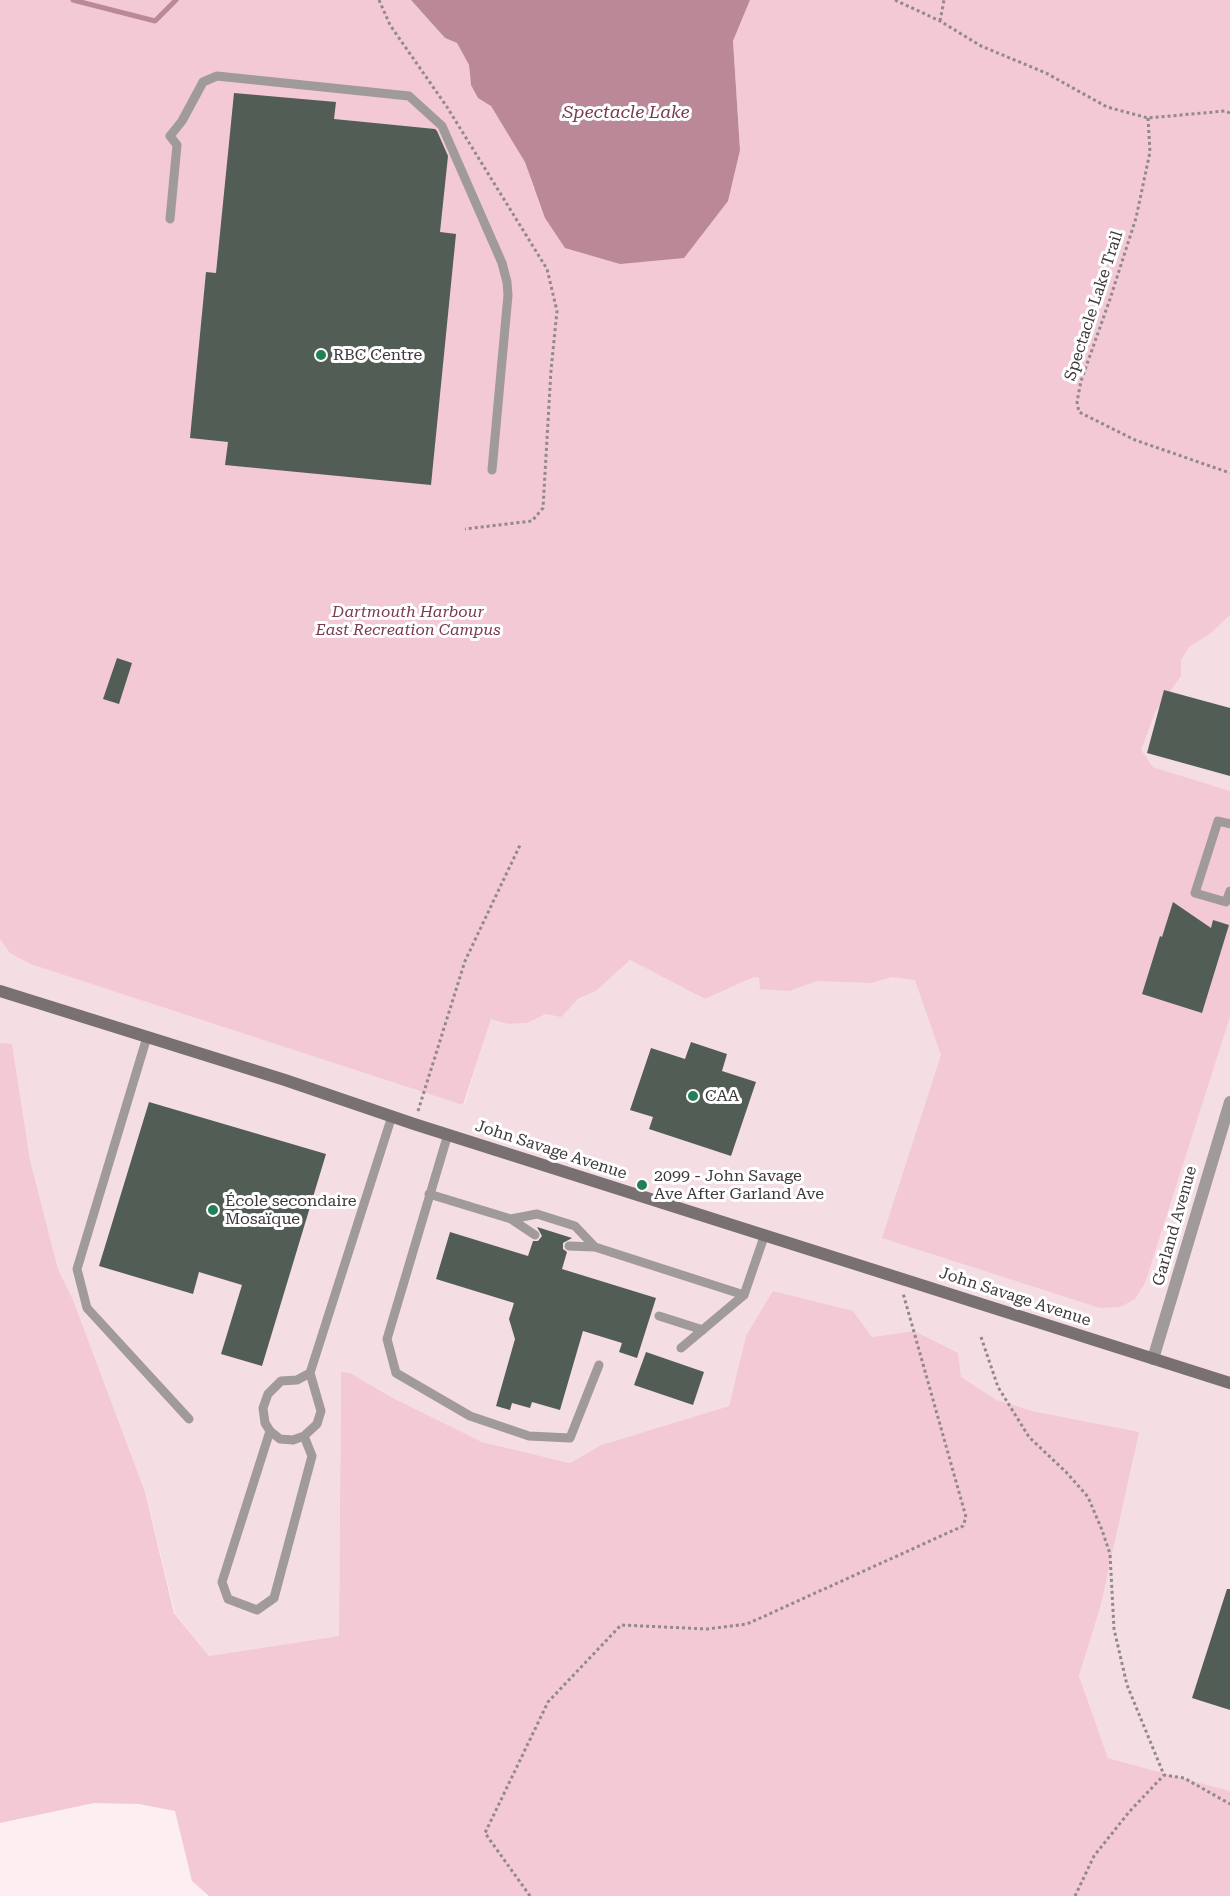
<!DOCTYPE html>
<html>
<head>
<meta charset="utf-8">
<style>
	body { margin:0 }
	canvas { display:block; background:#fdeef2 }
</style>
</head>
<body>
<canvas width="1230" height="1896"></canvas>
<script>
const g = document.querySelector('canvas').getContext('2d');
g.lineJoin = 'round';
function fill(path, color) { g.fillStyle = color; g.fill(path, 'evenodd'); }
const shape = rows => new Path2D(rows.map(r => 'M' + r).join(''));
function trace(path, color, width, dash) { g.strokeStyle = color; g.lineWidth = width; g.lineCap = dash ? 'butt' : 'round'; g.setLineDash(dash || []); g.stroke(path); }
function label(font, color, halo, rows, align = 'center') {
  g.font = font + ' "Roboto Serif",serif'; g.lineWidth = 6; g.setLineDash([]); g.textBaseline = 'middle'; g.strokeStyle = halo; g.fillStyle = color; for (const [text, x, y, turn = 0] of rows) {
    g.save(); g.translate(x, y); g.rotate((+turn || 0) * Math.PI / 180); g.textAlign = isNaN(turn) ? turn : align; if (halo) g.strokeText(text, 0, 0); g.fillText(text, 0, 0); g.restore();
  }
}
fill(shape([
	[1230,615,1230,791,1153,767,1133,740,1181,676,1180,656,1193,643,1211,633],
	[0,939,11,953,30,964,464,1105,491,1018,508,1024,527,1023,596,991,630,960,705,999,754,977,870,983,929,965,1141,1291,1230,1017,1230,1791,1108,1758,1079,1676,1100,1608,1036,1412,997,1400,961,1377,914,1331,872,1337,853,1311,746,1336,729,1406,601,1445,570,1463,482,1442,391,1397,350,1373,341,1372,339,1636,209,1656,175,1613,145,1492,73,1300,58,1269,30,1160,12,1045,0,1043]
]), '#f4dde3');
fill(shape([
	[0,0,411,0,445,38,457,43,469,65,471,85,491,106,526,162,534,189,740,150,733,41,750,0,1230,0,1230,615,1211,633,1189,647,1181,660,1181,676,1155,712,1141,750,1153,767,1230,791,1230,1017,1145,1283,1135,1299,1120,1307,1100,1308,882,1238,941,1055,915,980,892,977,871,983,817,981,789,991,760,989,759,978,754,977,705,999,630,960,596,991,578,999,561,1017,546,1014,527,1023,508,1024,491,1019,463,1105,30,964,10,953,0,939],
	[0,1043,12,1044,30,1160,58,1269,73,1300,145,1492,174,1613,209,1656,339,1636,341,1372,350,1373,391,1397,482,1442,570,1463,601,1445,729,1406,746,1336,773,1291,853,1311,872,1337,914,1331,958,1353,961,1377,997,1400,1036,1412,1139,1432,1100,1608,1079,1676,1108,1758,1230,1791,1230,1896,209,1896,192,1881,175,1811,139,1804,94,1803,0,1823]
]), '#f2c9d5');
fill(shape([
	[411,0,750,0,733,41,740,150,728,201,684,258,620,264,565,248,545,218,525,162,491,106,478,98,471,85,469,65,457,43,445,38]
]), '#ba8896');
trace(shape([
	[73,0,155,21,176,0]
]), '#ba8896', 5);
fill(shape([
	[234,93,336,102,334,119,435,129,437,131,448,156,440,232,456,234,431,485,225,465,228,442,190,438,206,272,216,273],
	[117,658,132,663,119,704,103,699],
	[1164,690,1230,708,1230,776,1147,753],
	[1173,902,1211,928,1213,920,1229,925,1202,1013,1142,994,1160,936,1162,937],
	[691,1042,727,1054,722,1071,756,1082,731,1156,649,1129,653,1117,630,1110,651,1048,685,1059],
	[149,1102,326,1154,262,1366,221,1354,242,1285,199,1272,193,1294,99,1266],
	[537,1227,572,1238,563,1243,563,1249,567,1252,562,1269,656,1298,637,1358,619,1352,622,1343,583,1331,560,1410,532,1402,530,1408,512,1403,510,1410,496,1406,515,1339,509,1319,514,1303,436,1279,450,1232,528,1256,533,1241,538,1241,542,1236],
	[646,1352,704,1372,693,1405,634,1385],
	[1227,1589,1230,1589,1230,1710,1192,1698]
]), '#525d56');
trace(shape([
	[379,0,390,25,447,107,547,269,557,311,551,370,543,508,532,521,465,529],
	[895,0,940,21,981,46,1046,73,1107,107,1148,118,1225,111,1230,113],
	[940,21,944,0],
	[1148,118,1150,152,1136,218,1110,299,1081,381,1077,402,1079,412,1135,440,1230,473],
	[418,1111,465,961,521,843],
	[981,1337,998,1387,1029,1437,1066,1472,1088,1497,1102,1530,1110,1554,1114,1629,1127,1685,1164,1775,1184,1778,1230,1804],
	[530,1896,485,1833,548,1702,621,1625,707,1629,747,1624,963,1526,966,1517,903,1293],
	[1075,1896,1094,1856,1129,1812,1164,1775]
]), '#93898c', 3, [3, 3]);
trace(shape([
	[170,219,177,145,170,136,182,121,203,82,217,76,409,96,442,126,502,263,507,282,508,295,492,470],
	[1230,824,1218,821,1195,893,1226,902,1230,891],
	[147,1037,77,1269,87,1308,189,1419],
	[448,1134,387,1339,396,1373,470,1416,529,1436,570,1438,599,1365],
	[429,1194,511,1219,537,1214,575,1226,595,1247,744,1295,681,1348],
	[511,1219,535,1235],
	[569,1246,595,1247],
	[744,1295,765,1234],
	[659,1316,703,1330],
	[310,1373,321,1411,317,1424,304,1436,293,1440,280,1439,270,1431,265,1423,263,1408,268,1394,281,1381,297,1380,310,1373,392,1116],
	[270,1431,222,1582,228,1599,257,1610,274,1598,312,1456,304,1436]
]), '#a09a9b', 9);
trace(shape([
	[1153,1359,1230,1102]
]), '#a09a9b', 12);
trace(shape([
	[0,991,285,1080,414,1124,1230,1383]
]), '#797072', 12);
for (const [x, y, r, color] of [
	[321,355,6,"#228056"],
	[693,1096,6,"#228056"],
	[642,1185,6,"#228056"],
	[213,1210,6,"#228056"]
]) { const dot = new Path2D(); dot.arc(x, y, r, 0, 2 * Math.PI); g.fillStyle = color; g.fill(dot); trace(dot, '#fff', 2); }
label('16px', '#3d3739', '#fff', [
	["Spectacle Lake Trail",1094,306,-72],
	["John Savage Avenue",551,1150,18],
	["Garland Avenue",1175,1226,-74],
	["John Savage Avenue",1015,1297,18]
]);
label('16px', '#3d3739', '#fff', [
	["RBC Centre",333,355],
	["CAA",705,1096],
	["2099 - John Savage",654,1176],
	["Ave After Garland Ave",654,1194],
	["École secondaire",225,1201],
	["Mosaïque",225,1219]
], 'left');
label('italic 16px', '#7b3a51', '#fff', [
	["Dartmouth Harbour",408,612],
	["East Recreation Campus",408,630]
]);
label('italic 18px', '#7a3950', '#fff', [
	["Spectacle Lake",626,113]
]);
</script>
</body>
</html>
